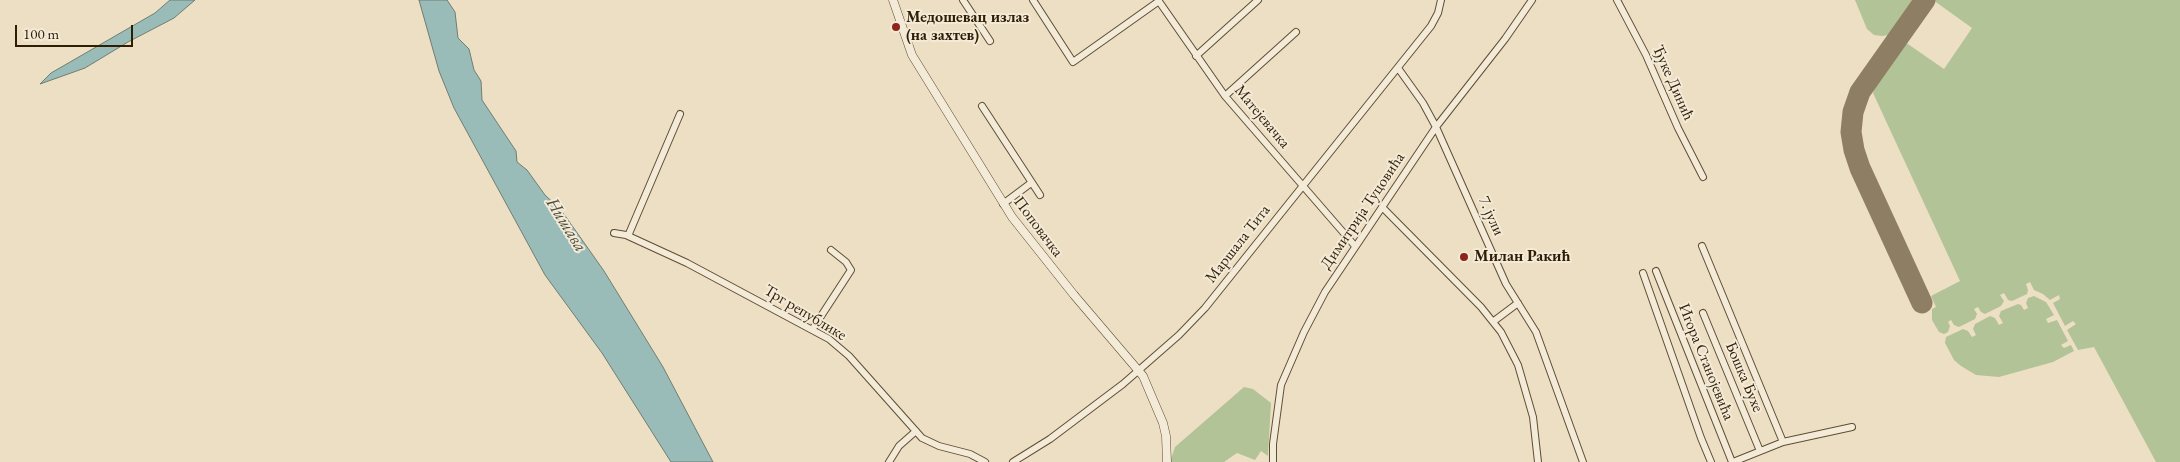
<!DOCTYPE html>
<html>
<head>
<meta charset="utf-8">
<style>
	body { margin:0 }
	#map { position:relative; width:2180px; height:462px; overflow:hidden; background:#eddfc3; font-family:"EB Garamond",serif }
	canvas { display:block }
	.scale { position:absolute; left:15px; top:25px; width:118px; height:22px; box-sizing:border-box; border:2px solid #2f1e04; border-top:0; padding-left:6px; font-size:15px; line-height:18px; white-space:nowrap; color:#2f1e04; -webkit-text-stroke:4px #f3ead8; paint-order:stroke }
</style>
</head>
<body>
<div id="map">
<canvas width="2180" height="462"></canvas>
<div class="scale">100 m</div>
</div>
<script>
const g = document.querySelector('canvas').getContext('2d');
g.lineJoin = 'round';
function fill(path, color) { g.fillStyle = color; g.fill(path, 'evenodd'); }
const shape = rows => new Path2D(rows.map(r => 'M' + r).join(''));
function trace(path, color, width, dash) { g.strokeStyle = color; g.lineWidth = width; g.lineCap = dash ? 'butt' : 'round'; g.setLineDash(dash || []); g.stroke(path); }
function label(font, color, halo, rows, align = 'center') {
  g.font = font + ' "EB Garamond",serif'; g.lineWidth = 4; g.setLineDash([]); g.textBaseline = 'middle'; g.strokeStyle = halo; g.fillStyle = color; for (const [text, x, y, turn = 0] of rows) {
    g.save(); g.translate(x, y); g.rotate((+turn || 0) * Math.PI / 180); g.textAlign = isNaN(turn) ? turn : align; if (halo) g.strokeText(text, 0, 0); g.fillText(text, 0, 0); g.restore();
  }
}
fill(shape([
	[1855,0,1916,0,1895,30,1889,35,1882,36,1874,35,1867,29],
	[1933,0,2180,0,2180,462,2156,462,2094,347,2078,350,2067,330,2076,324,2073,321,2065,326,2053,303,2060,299,2059,295,2050,300,2043,294,2034,290,2030,282,2026,284,2028,290,2027,294,2012,301,2008,300,2004,293,2000,295,2004,301,2001,306,1985,314,1981,312,1978,307,1974,309,1977,314,1975,319,1959,327,1954,325,1951,320,1948,322,1950,326,1948,332,1944,334,1939,332,1932,320,1932,309,1936,307,1931,296,1960,281,1873,93,1875,86,1905,42,1944,69,1972,28],
	[2034,296,2046,302,2054,315,2046,319,2048,323,2057,320,2068,341,2061,345,2064,348,2071,345,2074,351,2053,362,1999,377,1976,375,1961,366,1954,360,1945,343,1946,337,1963,329,1968,331,1972,337,1976,335,1973,329,1975,324,1990,316,1995,318,1999,325,2003,323,1999,316,2001,311,2018,304,2021,305,2024,310,2028,308,2026,303,2028,298],
	[1244,387,1253,389,1271,403,1268,456,1261,451,1255,460,1237,453,1224,462,1170,462,1175,447]
]), '#b3c398');
const water = shape([
	[170,0,195,0,174,18,128,42,85,68,40,84,51,73,155,13,170,0],
	[419,0,447,0,455,12,458,38,469,49,474,70,481,81,482,100,516,151,517,162,527,170,545,195,561,210,604,271,663,367,713,462,671,462,602,353,545,275,454,108,439,71,419,0]
]);
fill(water, '#9abcb9');
trace(water, '#6f7d71', 1);
trace(shape([
	[1922,303,1860,168,1854,150,1851,132,1853,112,1860,92,1925,0]
]), '#8e7e64', 21);
const minor = shape([
	[963,0,990,41],
	[1033,0,1073,62,1159,1],
	[1158,0,1225,96,1355,246],
	[1617,0,1646,55,1678,128,1703,177],
	[1196,56,1258,0],
	[1398,68,1423,103,1436,127,1506,284,1536,332,1583,462],
	[1225,96,1296,32],
	[982,106,1040,195],
	[1003,204,1031,183],
	[1382,207,1481,307,1501,332,1518,365,1533,417,1538,462],
	[614,233,626,235,687,263,829,339,849,356,922,438,939,446,970,454,985,462],
	[628,236,680,114],
	[1702,246,1783,442],
	[1656,271,1732,462],
	[1643,273,1701,438,1711,462],
	[1703,313,1760,451],
	[1494,321,1518,303],
	[812,330,851,270,846,262,831,250],
	[889,462,899,446,916,431],
	[1013,462,1050,439,1123,384,1179,335,1205,308,1431,26,1438,13,1441,0],
	[1273,462,1273,444,1281,385,1304,332,1325,292,1436,127,1505,39,1532,0],
	[1733,462,1783,442,1852,427]
]);
const tertiary = shape([
	[893,0,912,55,1012,217,1074,295,1143,376,1163,423,1166,436,1167,462]
]);
trace(minor, '#5e4e34', 8);
trace(tertiary, '#5e4e34', 9);
trace(minor, '#f3ead8', 6);
trace(tertiary, '#f3ead8', 8);
for (const [x, y, r, color] of [
	[896,27,5,"#8f2418"],
	[1464,257,5,"#8f2418"]
]) { const dot = new Path2D(); dot.arc(x, y, r, 0, 2 * Math.PI); g.fillStyle = color; g.fill(dot); trace(dot, '#f3ead8', 2); }
label('bold 16px', '#2f1e04', '#f3ead8', [
	["Медошевац излаз",906,18],
	["(на захтев)",906,36],
	["Милан Ракић",1474,257]
], 'left');
label('16px', '#2f1e04', '#f3ead8', [
	["Ђуке Динић",1673,83,66],
	["Матејевачка",1262,117,50],
	["Димитрија Туцовића",1363,211,-56],
	["7. јули",1491,216,66],
	["Поповачка",1038,227,53],
	["Маршала Тита",1238,244,-52],
	["Трг републике",805,313,31],
	["Игора Станојевића",1706,362,68],
	["Бошка Бухе",1744,377,67]
]);
label('italic 18px', '#4f4d3a', '#f3ead8', [
	["Нишава",566,225,58]
]);
</script>
</body>
</html>
